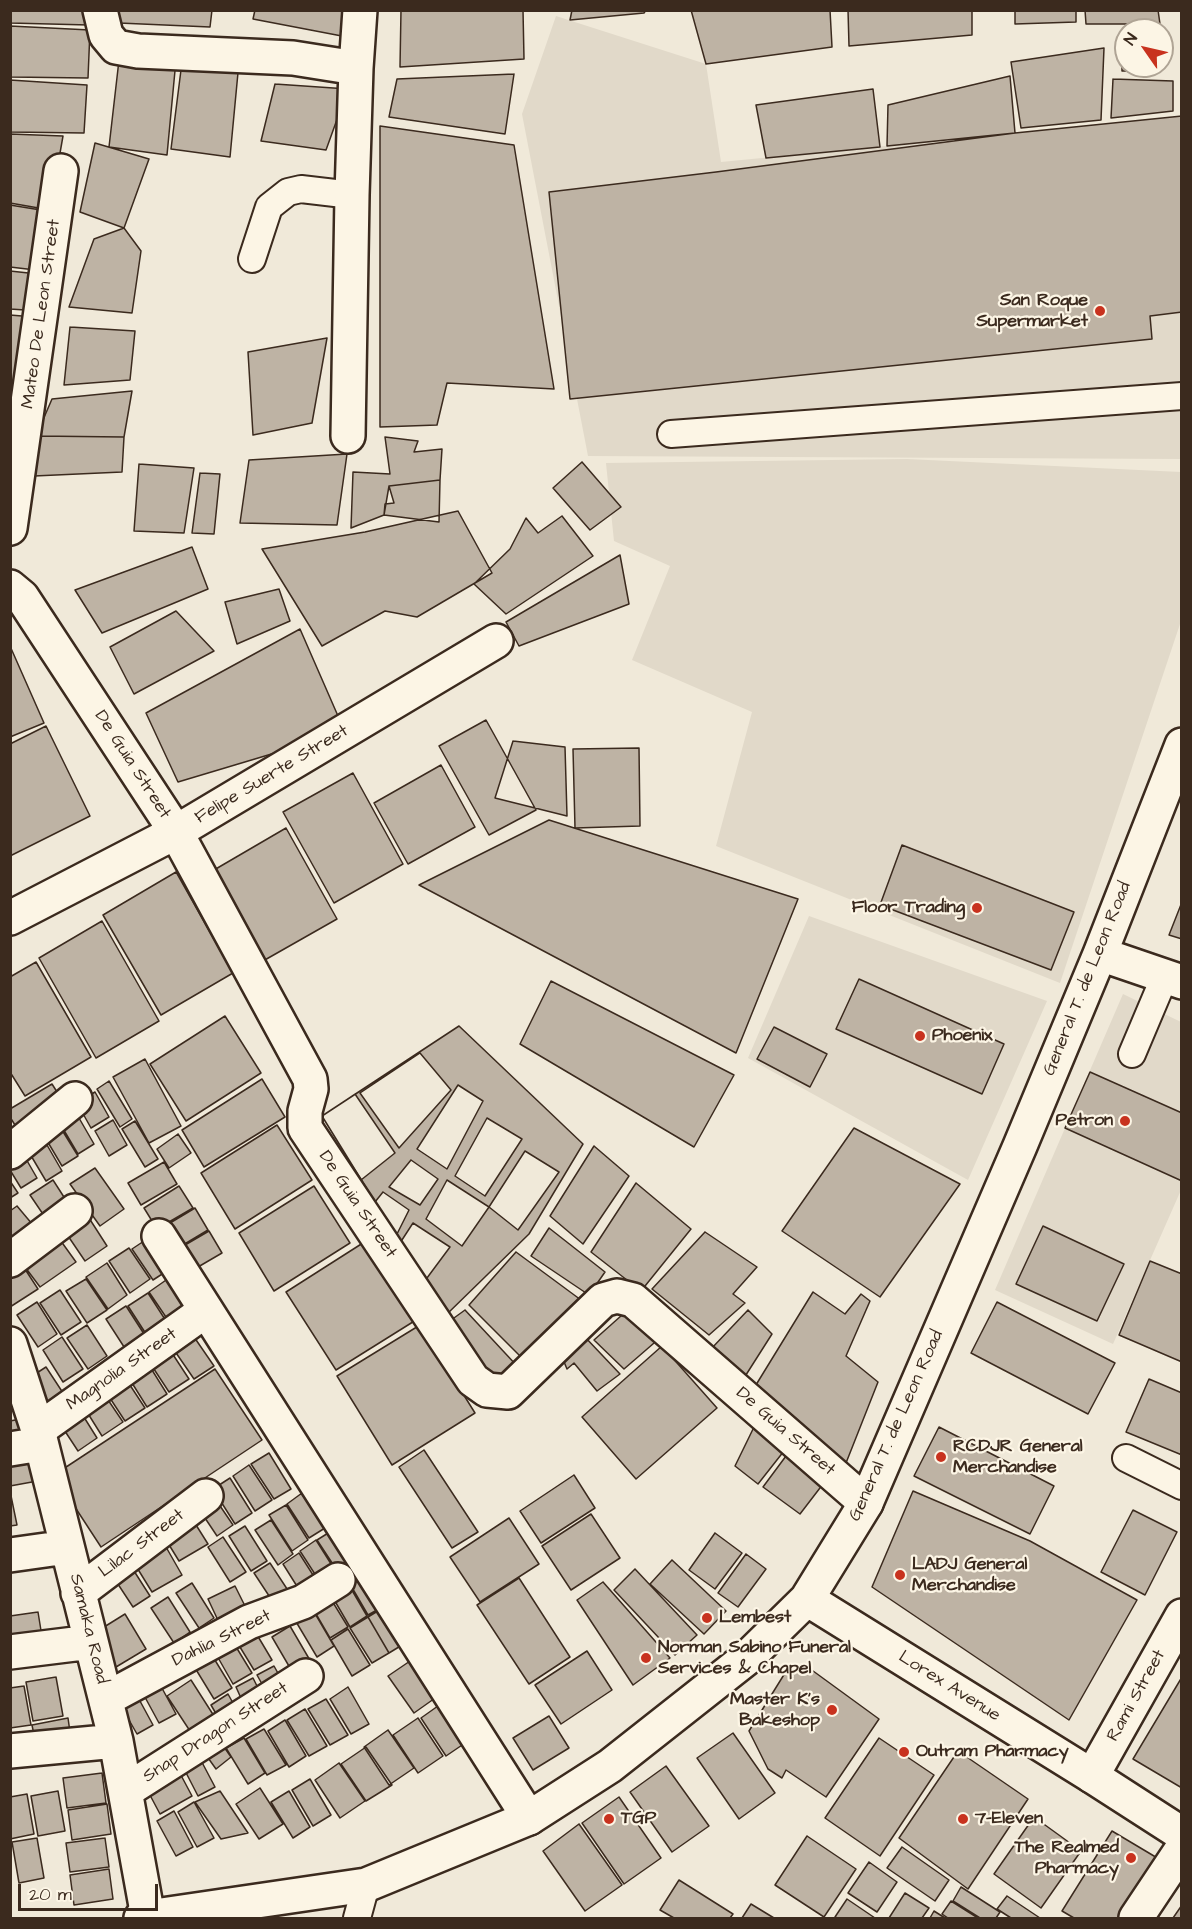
<!DOCTYPE html>
<html>
<head>
<meta charset="utf-8">
<style>
	body { margin:0 }
	#map { position:relative; width:1192px; height:1929px; overflow:hidden; background:#f0e9d9; font-family:"Architects Daughter",sans-serif }
	canvas { display:block }
	.frame { position:absolute; inset:0; border:12px solid #3b2a1e; pointer-events:none }
	.north { position:absolute; left:1114px; top:18px; width:60px; height:60px; box-sizing:border-box; background:#fcf5e5; border:2px solid #afa495; border-radius:50%; rotate:304deg; font-size:16px; font-weight:700; line-height:24px; text-align:center; color:#3b2a1e }
	.north::after { content:''; display:block; margin:auto; width:21px; height:27px; background:#c8321e; clip-path:polygon(50% 0,100% 100%,50% 72%,0 100%) }
	.scale { position:absolute; left:18px; top:1884px; width:140px; height:27px; box-sizing:border-box; border:3px solid #3b2a1e; border-top:0; padding-left:8px; font-size:18px; line-height:21px; white-space:nowrap; color:#3b2a1e; -webkit-text-stroke:4px #fcf5e5; paint-order:stroke }
</style>
</head>
<body>
<div id="map">
<canvas width="1192" height="1929"></canvas>
<div class="frame"></div>
<div class="north">N</div>
<div class="scale">20 m</div>
</div>
<script>
const g = document.querySelector('canvas').getContext('2d');
g.lineJoin = 'round';
function fill(path, color) { g.fillStyle = color; g.fill(path, 'evenodd'); }
const shape = rows => new Path2D(rows.map(r => 'M' + r).join(''));
function trace(path, color, width, dash) { g.strokeStyle = color; g.lineWidth = width; g.lineCap = dash ? 'butt' : 'round'; g.setLineDash(dash || []); g.stroke(path); }
function label(font, color, halo, rows, align = 'center') {
  g.font = font + ' "Architects Daughter",sans-serif'; g.lineWidth = 4.5; g.setLineDash([]); g.textBaseline = 'middle'; g.strokeStyle = halo; g.fillStyle = color; for (const [text, x, y, turn = 0] of rows) {
    g.save(); g.translate(x, y); g.rotate((+turn || 0) * Math.PI / 180); g.textAlign = isNaN(turn) ? turn : align; if (halo) g.strokeText(text, 0, 0); g.fillText(text, 0, 0); g.restore();
  }
}
fill(shape([
	[556,16,706,64,721,162,1181,117,1181,459,588,456,522,114],
	[907,459,1181,472,1181,621,1060,983,716,846,752,712,632,660,670,566,614,541,606,463],
	[809,916,1047,1001,968,1180,748,1058],
	[1123,994,1181,1022,1181,1190,1113,1344,995,1290]
]), '#e1d9c9');
const building = shape([
	[10,10,90,10,89,25,10,23,10,10],
	[119,10,212,10,210,27,119,23,119,10],
	[255,10,348,10,347,37,253,19,255,10],
	[401,10,523,10,524,59,400,67,401,10],
	[572,10,646,10,644,13,570,20,572,10],
	[691,10,830,10,832,47,706,64,691,10],
	[848,10,972,10,972,35,849,46,848,10],
	[1015,10,1076,10,1076,22,1015,24,1015,10],
	[1085,10,1158,10,1160,24,1086,24,1085,10],
	[10,26,90,30,88,78,10,77,10,26],
	[1104,48,1101,120,1021,128,1011,62,1104,48],
	[1122,49,1126,49,1126,66,1159,66,1159,71,1122,71,1122,49],
	[119,60,176,60,167,155,109,147,119,60],
	[182,62,239,62,230,157,171,149,182,62],
	[514,74,505,134,389,117,397,79,514,74],
	[1010,76,1015,133,887,146,888,105,1010,76],
	[1113,79,1173,81,1173,111,1111,118,1113,79],
	[10,80,87,85,84,133,10,132,10,80],
	[275,84,348,89,326,150,261,141,275,84],
	[873,89,880,147,766,158,756,105,873,89],
	[1182,116,1182,312,1150,316,1152,339,570,399,549,192,716,172,1015,133,1182,116],
	[380,126,514,145,554,389,447,383,437,425,380,427,380,126],
	[10,134,63,136,50,210,10,203,10,134],
	[95,143,149,159,124,228,80,212,95,143],
	[10,205,53,212,44,271,10,267,10,205],
	[124,228,141,251,132,313,69,307,94,239,124,228],
	[10,271,47,275,40,311,10,309,10,271],
	[10,315,34,317,10,409,10,315],
	[70,327,135,331,130,380,64,385,70,327],
	[327,338,312,423,253,435,248,352,327,338],
	[132,391,124,437,36,436,52,399,132,391],
	[36,436,124,437,122,472,34,476,36,436],
	[385,437,418,441,414,452,442,449,440,480,389,486,384,515,351,528,353,472,390,474,385,437],
	[347,454,337,525,240,523,249,460,347,454],
	[582,462,621,507,590,530,553,488,582,462],
	[139,464,194,468,184,533,134,531,139,464],
	[200,473,220,474,214,534,192,533,200,473],
	[440,480,439,522,384,515,385,504,394,503,389,486,440,480],
	[458,511,492,573,417,617,385,611,322,646,262,549,365,532,458,511],
	[562,516,593,556,506,614,474,584,510,549,526,518,538,533,562,516],
	[192,547,208,589,102,633,75,590,192,547],
	[620,555,629,604,519,646,506,622,620,555],
	[279,589,290,621,237,644,225,602,279,589],
	[176,611,214,651,134,694,110,647,176,611],
	[300,629,345,732,178,782,146,713,300,629],
	[10,646,44,723,10,737,10,646],
	[486,720,536,810,489,835,439,746,486,720],
	[46,726,90,816,10,856,10,744,46,726],
	[513,741,565,747,567,816,495,798,513,741],
	[639,748,640,826,575,828,573,749,639,748],
	[441,765,475,827,408,864,374,803,441,765],
	[353,773,403,864,334,903,283,812,353,773],
	[549,820,798,899,736,1053,419,885,549,820],
	[286,828,337,919,263,961,214,870,286,828],
	[902,845,1074,912,1051,970,880,905,902,845],
	[176,872,233,973,161,1015,103,915,176,872],
	[1182,902,1182,939,1169,935,1182,902],
	[102,921,159,1021,96,1058,39,958,102,921],
	[36,962,91,1057,25,1096,10,1072,10,977,36,962],
	[859,979,1004,1044,982,1094,836,1029,859,979],
	[551,981,734,1075,694,1147,520,1044,551,981],
	[225,1016,261,1073,186,1121,150,1064,225,1016],
	[459,1026,583,1144,529,1234,445,1316,322,1116,459,1026],
	[774,1027,827,1054,810,1087,757,1059,774,1027],
	[420,1053,451,1090,399,1148,360,1093,420,1053],
	[145,1059,181,1126,149,1143,113,1077,145,1059],
	[1090,1072,1182,1113,1182,1181,1065,1128,1090,1072],
	[262,1079,285,1117,204,1167,182,1130,262,1079],
	[109,1081,132,1119,120,1127,97,1089,109,1081],
	[52,1084,64,1103,18,1130,10,1117,10,1109,52,1084],
	[458,1085,483,1101,447,1169,417,1149,458,1085],
	[95,1092,109,1117,91,1128,77,1103,95,1092],
	[355,1094,395,1153,361,1180,322,1116,355,1094],
	[79,1118,94,1144,78,1154,62,1127,79,1118],
	[487,1118,522,1139,485,1196,455,1176,487,1118],
	[113,1120,127,1145,109,1156,95,1131,113,1120],
	[135,1121,158,1159,145,1167,122,1129,135,1121],
	[277,1125,312,1180,235,1229,201,1173,277,1125],
	[854,1128,960,1184,880,1297,782,1231,854,1128],
	[62,1130,78,1156,62,1166,46,1139,62,1130],
	[178,1134,191,1153,169,1168,157,1149,178,1134],
	[47,1145,62,1171,46,1181,30,1154,47,1145],
	[594,1146,629,1176,583,1244,550,1216,594,1146],
	[525,1151,559,1172,518,1230,489,1207,525,1151],
	[22,1152,37,1178,21,1188,10,1170,10,1159,22,1152],
	[411,1160,438,1179,420,1205,389,1187,411,1160],
	[164,1162,177,1184,141,1205,128,1183,164,1162],
	[95,1168,124,1209,100,1226,70,1184,95,1168],
	[53,1180,71,1208,49,1223,30,1195,53,1180],
	[447,1180,489,1207,462,1246,426,1219,447,1180],
	[10,1181,18,1193,10,1198,10,1181],
	[636,1183,691,1229,641,1291,591,1252,636,1183],
	[179,1186,193,1208,157,1229,144,1208,179,1186],
	[314,1186,350,1243,274,1291,239,1233,314,1186],
	[383,1192,409,1210,396,1236,375,1202,383,1192],
	[17,1206,38,1231,10,1249,10,1211,17,1206],
	[195,1208,208,1230,173,1251,160,1229,195,1208],
	[89,1218,107,1246,85,1261,66,1233,89,1218],
	[413,1223,450,1247,424,1282,400,1243,413,1223],
	[1043,1226,1124,1264,1097,1321,1016,1284,1043,1226],
	[549,1228,605,1272,589,1295,531,1256,549,1228],
	[209,1231,222,1253,186,1274,173,1252,209,1231],
	[705,1232,757,1267,733,1294,745,1303,709,1335,652,1289,705,1232],
	[153,1235,173,1267,153,1280,132,1249,153,1235],
	[58,1237,76,1262,40,1287,22,1263,58,1237],
	[366,1241,416,1320,336,1370,286,1292,366,1241],
	[129,1248,150,1279,130,1293,109,1261,129,1248],
	[516,1252,581,1300,525,1361,469,1305,516,1252],
	[1150,1261,1182,1274,1182,1362,1119,1335,1150,1261],
	[21,1263,38,1289,10,1307,10,1270,21,1263],
	[107,1263,127,1295,108,1309,86,1277,107,1263],
	[169,1278,190,1310,170,1323,149,1292,169,1278],
	[86,1279,107,1310,87,1323,66,1291,86,1279],
	[60,1290,81,1322,61,1335,40,1303,60,1290],
	[813,1292,845,1314,861,1294,870,1301,846,1356,878,1382,846,1463,751,1393,813,1292],
	[148,1293,168,1324,148,1337,128,1306,148,1293],
	[37,1302,57,1334,38,1347,17,1315,37,1302],
	[997,1302,1115,1363,1088,1414,971,1353,997,1302],
	[126,1306,146,1337,126,1350,106,1319,126,1306],
	[631,1307,661,1337,624,1369,594,1340,631,1307],
	[465,1310,518,1367,511,1377,482,1373,447,1323,465,1310],
	[748,1310,772,1334,744,1378,711,1349,748,1310],
	[87,1325,107,1356,88,1369,67,1338,87,1325],
	[420,1325,475,1413,392,1465,337,1376,420,1325],
	[192,1334,214,1366,194,1379,172,1347,192,1334],
	[584,1336,620,1374,597,1391,574,1363,567,1369,562,1357,584,1336],
	[62,1337,83,1369,63,1382,43,1350,62,1337],
	[662,1346,717,1408,636,1479,582,1417,662,1346],
	[168,1347,189,1379,169,1392,148,1360,168,1347],
	[147,1362,167,1394,147,1407,127,1375,147,1362],
	[46,1367,67,1399,47,1412,26,1380,46,1367],
	[215,1369,262,1440,101,1547,54,1475,215,1369],
	[124,1376,145,1408,125,1421,104,1389,124,1376],
	[1149,1379,1182,1393,1182,1455,1126,1432,1149,1379],
	[102,1391,123,1422,102,1436,82,1404,102,1391],
	[77,1406,97,1438,78,1451,57,1419,77,1406],
	[31,1417,34,1436,10,1441,10,1421,31,1417],
	[755,1425,784,1451,758,1484,735,1466,755,1425],
	[939,1427,1054,1486,1030,1534,914,1476,939,1427],
	[424,1450,478,1532,452,1548,399,1467,424,1450],
	[269,1453,291,1489,274,1499,251,1464,269,1453],
	[786,1456,823,1484,800,1514,763,1487,786,1456],
	[39,1461,43,1480,10,1486,10,1466,39,1461],
	[249,1465,272,1500,255,1511,233,1476,249,1465],
	[574,1475,595,1508,541,1543,520,1511,574,1475],
	[230,1478,252,1513,235,1524,213,1489,230,1478],
	[10,1491,17,1525,10,1526,10,1491],
	[913,1491,1030,1541,1137,1600,1069,1720,872,1587,913,1491],
	[302,1493,325,1528,309,1538,287,1504,302,1493],
	[214,1497,233,1525,217,1536,199,1509,214,1497],
	[286,1505,308,1540,292,1551,269,1515,286,1505],
	[1133,1510,1177,1532,1145,1595,1101,1572,1133,1510],
	[591,1514,620,1558,571,1590,542,1546,591,1514],
	[191,1517,208,1544,179,1561,163,1535,191,1517],
	[509,1518,539,1564,480,1602,450,1557,509,1518],
	[271,1520,293,1554,278,1565,255,1530,271,1520],
	[245,1526,267,1561,251,1571,229,1536,245,1526],
	[333,1530,356,1565,340,1575,317,1540,333,1530],
	[715,1533,742,1553,715,1589,689,1570,715,1533],
	[223,1537,246,1572,230,1582,208,1547,223,1537],
	[162,1540,182,1575,152,1592,131,1558,162,1540],
	[316,1540,338,1575,322,1585,300,1551,316,1540],
	[299,1553,322,1589,305,1599,283,1564,299,1553],
	[746,1554,766,1569,738,1607,718,1593,746,1554],
	[127,1560,150,1596,133,1607,110,1572,127,1560],
	[672,1560,726,1611,704,1634,650,1584,672,1560],
	[270,1563,293,1598,277,1608,254,1573,270,1563],
	[365,1569,386,1605,368,1615,347,1579,365,1569],
	[635,1569,697,1635,675,1655,614,1590,635,1569],
	[519,1578,570,1657,529,1684,477,1605,519,1578],
	[346,1580,367,1616,350,1627,329,1591,346,1580],
	[603,1582,670,1658,633,1685,577,1600,603,1582],
	[192,1583,214,1618,199,1628,176,1593,192,1583],
	[235,1586,251,1618,223,1631,208,1599,235,1586],
	[326,1591,348,1627,330,1638,309,1602,326,1591],
	[168,1597,190,1632,174,1643,151,1608,168,1597],
	[386,1606,407,1642,389,1653,368,1617,386,1606],
	[313,1610,334,1646,317,1657,295,1620,313,1610],
	[38,1612,43,1643,10,1643,10,1616,38,1612],
	[125,1614,146,1649,116,1667,96,1632,125,1614],
	[368,1617,389,1653,372,1663,350,1628,368,1617],
	[250,1623,272,1660,254,1670,232,1634,250,1623],
	[290,1626,311,1662,293,1673,272,1637,290,1626],
	[348,1629,370,1665,352,1676,331,1640,348,1629],
	[230,1637,252,1673,233,1684,212,1647,230,1637],
	[587,1651,612,1690,561,1724,535,1685,587,1651],
	[210,1652,232,1688,214,1699,192,1663,210,1652],
	[413,1659,438,1696,414,1713,388,1676,413,1659],
	[274,1666,284,1684,267,1693,257,1675,274,1666],
	[809,1668,879,1719,826,1797,786,1770,782,1778,768,1769,749,1731,785,1673,809,1668],
	[56,1677,63,1716,33,1721,26,1682,56,1677],
	[1182,1677,1182,1788,1133,1759,1182,1677],
	[253,1678,263,1698,245,1707,236,1687,253,1678],
	[157,1679,176,1714,159,1723,140,1688,157,1679],
	[191,1680,214,1716,190,1731,167,1696,191,1680],
	[24,1686,31,1725,10,1728,10,1688,24,1686],
	[348,1687,369,1724,351,1734,330,1699,348,1687],
	[134,1690,153,1725,137,1734,117,1699,134,1690],
	[228,1694,239,1714,222,1724,211,1705,228,1694],
	[326,1699,348,1735,330,1745,308,1709,326,1699],
	[445,1701,471,1739,446,1756,421,1718,445,1701],
	[305,1709,327,1746,309,1756,287,1720,305,1709],
	[549,1716,569,1748,533,1770,513,1738,549,1716],
	[68,1718,71,1739,36,1745,32,1725,68,1718],
	[418,1718,443,1756,418,1773,393,1735,418,1718],
	[285,1720,306,1756,289,1767,268,1731,285,1720],
	[264,1729,286,1765,267,1775,246,1739,264,1729],
	[388,1730,414,1768,389,1785,364,1747,388,1730],
	[733,1733,775,1793,739,1819,697,1758,733,1733],
	[217,1737,231,1757,216,1769,201,1748,217,1737],
	[244,1738,265,1773,248,1784,226,1748,244,1738],
	[879,1738,934,1775,880,1856,825,1818,879,1738],
	[366,1747,392,1785,366,1801,341,1764,366,1747],
	[196,1751,215,1787,198,1796,180,1761,196,1751],
	[958,1751,1028,1799,968,1889,899,1838,958,1751],
	[339,1763,365,1801,340,1818,315,1780,339,1763],
	[175,1764,192,1796,160,1814,143,1782,175,1764],
	[666,1766,709,1826,672,1852,630,1792,666,1766],
	[102,1773,106,1803,67,1808,63,1778,102,1773],
	[310,1779,331,1815,313,1826,292,1790,310,1779],
	[260,1788,283,1824,259,1839,236,1804,260,1788],
	[58,1791,65,1831,38,1836,31,1796,58,1791],
	[220,1791,248,1833,221,1839,195,1802,220,1791],
	[289,1791,310,1827,293,1838,271,1802,289,1791],
	[27,1794,34,1834,10,1839,10,1797,27,1794],
	[619,1797,661,1858,624,1884,582,1823,619,1797],
	[194,1802,214,1838,197,1847,178,1812,194,1802],
	[107,1804,111,1834,72,1840,68,1810,107,1804],
	[174,1811,193,1847,176,1856,157,1821,174,1811],
	[1034,1817,1081,1851,1041,1908,994,1874,1034,1817],
	[579,1824,622,1885,585,1911,543,1851,579,1824],
	[1112,1831,1159,1859,1122,1918,1074,1918,1062,1911,1112,1831],
	[807,1836,856,1869,824,1917,775,1885,807,1836],
	[37,1838,44,1878,19,1883,12,1842,37,1838],
	[105,1838,109,1867,70,1872,66,1843,105,1838],
	[902,1847,949,1880,935,1901,887,1868,902,1847],
	[869,1862,897,1882,877,1912,848,1893,869,1862],
	[109,1869,113,1899,74,1905,70,1875,109,1869],
	[679,1880,733,1914,730,1918,674,1918,660,1910,679,1880],
	[961,1887,1000,1912,996,1918,980,1918,953,1901,961,1887],
	[905,1893,929,1908,922,1918,889,1918,905,1893],
	[1007,1896,1040,1918,1011,1918,997,1909,1007,1896],
	[847,1899,875,1918,837,1918,835,1917,847,1899],
	[951,1901,978,1918,948,1918,942,1914,951,1901],
	[751,1904,774,1918,742,1918,751,1904],
	[1182,1905,1182,1918,1173,1918,1182,1905],
	[934,1911,945,1918,930,1918,934,1911]
]);
fill(building, '#beb3a4');
trace(building, '#3b2a1e', 1.5);
const lane = shape([
	[252,259,269,207,288,192,301,189,352,195],
	[671,434,1182,396],
	[1132,1054,1165,976],
	[1126,1458,1182,1486],
	[357,1918,366,1885]
]);
const street = shape([
	[100,10,106,35,116,47,138,51,293,58,356,68],
	[348,436,352,195,356,68,360,10],
	[10,528,61,171],
	[10,587,22,597,176,832,310,1079,311,1089,305,1111,305,1128,473,1380,487,1390,508,1392,603,1300,617,1296,633,1300,866,1503],
	[10,918,176,832,496,641],
	[10,1152,75,1099],
	[159,1236,529,1818],
	[10,1260,75,1211],
	[10,1344,38,1430,116,1741,148,1917],
	[38,1430,205,1311],
	[10,1449,41,1444],
	[10,1555,67,1547],
	[78,1593,206,1496],
	[10,1652,91,1642],
	[106,1699,249,1622,303,1602,338,1580],
	[10,1751,116,1741],
	[1092,1776,1182,1616],
	[127,1790,306,1676],
	[1136,1918,1182,1849]
]);
const secondary = shape([
	[1100,954,1182,982],
	[807,1599,1092,1776,1182,1834],
	[141,1918,366,1885,529,1818,610,1766,747,1658,807,1599,866,1503,1020,1146,1100,954,1182,745]
]);
trace(lane, '#3b2a1e', 30);
trace(street, '#3b2a1e', 38);
trace(secondary, '#3b2a1e', 38);
trace(lane, '#fcf5e5', 26);
trace(street, '#fcf5e5', 33);
trace(secondary, '#fcf5e5', 33);
for (const [x, y, r, color] of [
	[1100,311,6,"#c8321e"],
	[977,908,6,"#c8321e"],
	[920,1036,6,"#c8321e"],
	[1125,1121,6,"#c8321e"],
	[941,1457,6,"#c8321e"],
	[900,1575,6,"#c8321e"],
	[707,1618,6,"#c8321e"],
	[646,1658,6,"#c8321e"],
	[832,1710,6,"#c8321e"],
	[904,1752,6,"#c8321e"],
	[609,1819,6,"#c8321e"],
	[963,1819,6,"#c8321e"],
	[1131,1858,6,"#c8321e"]
]) { const dot = new Path2D(); dot.arc(x, y, r, 0, 2 * Math.PI); g.fillStyle = color; g.fill(dot); trace(dot, '#fcf5e5', 2); }
label('bold 18px', '#3b2a1e', '#fcf5e5', [
	["San Roque",1088,301,"right"],
	["Supermarket",1088,322,"right"],
	["Floor Trading",965,908,"right"],
	["Phoenix",932,1036],
	["Petron",1113,1121,"right"],
	["RCDJR General",953,1447],
	["Merchandise",953,1468],
	["LADJ General",912,1565],
	["Merchandise",912,1586],
	["Lembest",719,1618],
	["Norman Sabino Funeral",658,1648],
	["Services & Chapel",658,1669],
	["Master K's",820,1700,"right"],
	["Bakeshop",820,1721,"right"],
	["Outram Pharmacy",916,1752],
	["TGP",621,1819],
	["7-Eleven",975,1819],
	["The Realmed",1119,1848,"right"],
	["Pharmacy",1119,1869,"right"]
], 'left');
label('18px', '#3b2a1e', '#fcf5e5', [
	["Mateo De Leon Street",42,314,-82],
	["De Guia Street",132,765,57],
	["Felipe Suerte Street",272,775,-31],
	["General T. de Leon Road",1088,979,-68],
	["De Guia Street",357,1205,56],
	["Magnolia Street",122,1370,-35],
	["General T. de Leon Road",897,1426,-66],
	["De Guia Street",785,1432,41],
	["Lilac Street",142,1544,-37],
	["Samaka Road",88,1629,76],
	["Dahlia Street",222,1639,-26],
	["Lorex Avenue",949,1687,32],
	["Rami Street",1137,1696,-61],
	["Snap Dragon Street",216,1733,-33]
]);
</script>
</body>
</html>
